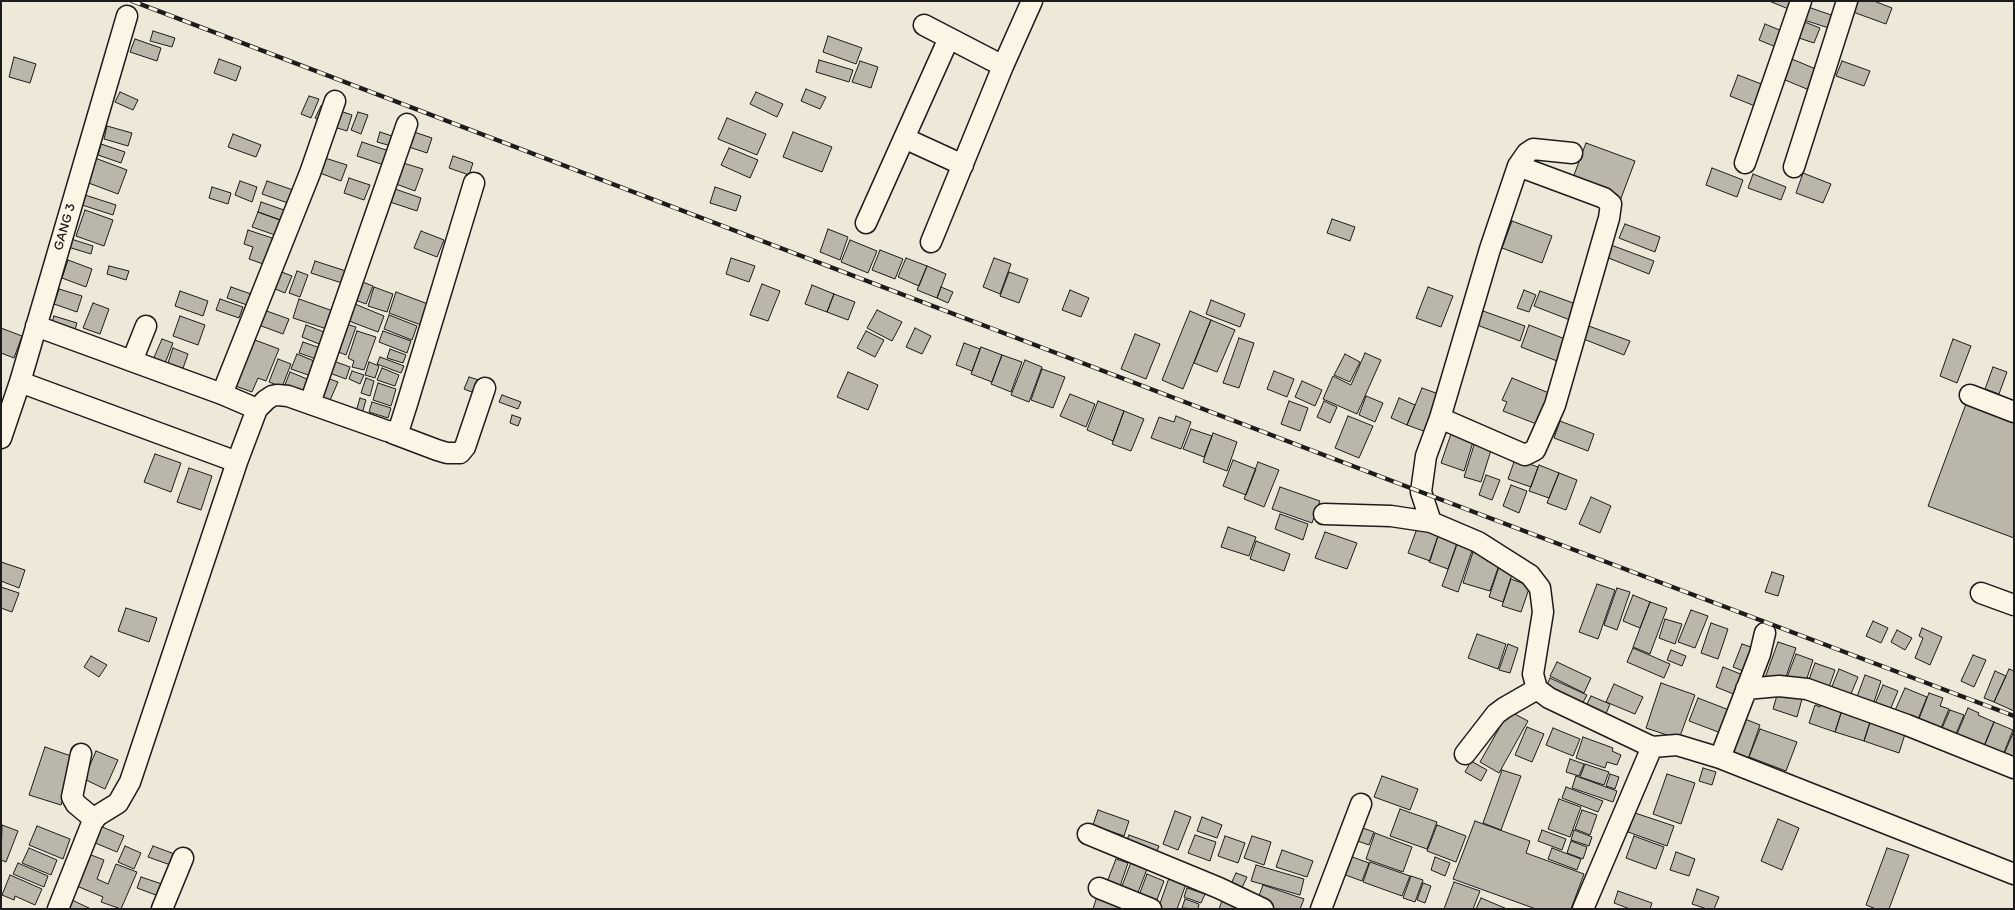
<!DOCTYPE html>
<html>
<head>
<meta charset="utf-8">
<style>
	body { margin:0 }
	#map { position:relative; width:2015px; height:910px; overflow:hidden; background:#eee8d9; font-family:Itim,sans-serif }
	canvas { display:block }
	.frame { position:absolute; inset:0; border:2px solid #1c1c1c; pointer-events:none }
</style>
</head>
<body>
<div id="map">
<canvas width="2015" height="910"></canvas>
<div class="frame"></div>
</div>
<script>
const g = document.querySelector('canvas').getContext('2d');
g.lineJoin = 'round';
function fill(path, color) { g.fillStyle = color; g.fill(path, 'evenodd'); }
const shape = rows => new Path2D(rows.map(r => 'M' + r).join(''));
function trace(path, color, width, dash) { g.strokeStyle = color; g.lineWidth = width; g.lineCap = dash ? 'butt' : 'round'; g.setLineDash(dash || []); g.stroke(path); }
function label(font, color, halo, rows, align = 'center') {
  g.font = font + ' Itim,sans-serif'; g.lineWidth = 3; g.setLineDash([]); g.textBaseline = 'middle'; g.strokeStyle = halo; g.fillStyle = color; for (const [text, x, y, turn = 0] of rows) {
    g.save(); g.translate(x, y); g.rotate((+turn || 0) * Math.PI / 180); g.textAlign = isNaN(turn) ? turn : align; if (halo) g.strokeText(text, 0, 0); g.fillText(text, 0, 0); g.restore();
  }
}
const building = shape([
	[1769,1,1795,1,1791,10,1769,1],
	[1857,1,1874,1,1892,8,1886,24,1853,12,1857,1],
	[1808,7,1840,18,1835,30,1804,20,1808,7],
	[1802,21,1820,28,1814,43,1796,37,1802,21],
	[1765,24,1782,31,1776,47,1759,40,1765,24],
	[153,31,175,38,172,47,150,41,153,31],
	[828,36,862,48,856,64,823,52,828,36],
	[135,39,161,48,157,61,130,52,135,39],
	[14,57,36,64,30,83,9,77,14,57],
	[1787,57,1823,72,1814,92,1778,77,1787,57],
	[219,59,241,67,236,81,214,73,219,59],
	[819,60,853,70,849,82,816,72,819,60],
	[860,61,878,67,871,88,852,82,860,61],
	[1842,61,1870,71,1864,86,1836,76,1842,61],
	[1738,75,1769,87,1760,108,1730,96,1738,75],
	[806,89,826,97,820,109,801,101,806,89],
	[120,92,138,100,133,110,115,102,120,92],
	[756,92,783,104,777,117,750,104,756,92],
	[309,96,319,99,311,118,301,114,309,96],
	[321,106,329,109,323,122,315,118,321,106],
	[337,110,352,115,347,131,331,126,337,110],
	[358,112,368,115,361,134,351,130,358,112],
	[727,118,766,134,757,155,718,139,727,118],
	[107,126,132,133,128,146,104,139,107,126],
	[411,131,432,138,427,153,406,146,411,131],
	[380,132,398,138,395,147,377,142,380,132],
	[793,132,832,147,822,172,783,157,793,132],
	[233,134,261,145,256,157,228,147,233,134],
	[362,142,392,152,387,166,357,156,362,142],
	[1586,143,1635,161,1620,201,1571,183,1586,143],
	[101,144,125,152,121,163,98,155,101,144],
	[729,148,758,160,750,178,721,165,729,148],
	[453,156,473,163,469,175,449,168,453,156],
	[95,158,127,170,118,194,86,182,95,158],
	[325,158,347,165,341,181,320,173,325,158],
	[403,163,423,169,415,191,396,184,403,163],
	[1712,168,1743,180,1737,197,1706,185,1712,168],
	[1803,173,1831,184,1823,203,1796,193,1803,173],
	[1753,174,1786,187,1781,200,1748,188,1753,174],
	[349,178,370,185,364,200,344,193,349,178],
	[240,181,257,187,252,202,235,195,240,181],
	[267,181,293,190,288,203,262,194,267,181],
	[212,187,231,193,228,204,209,198,212,187],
	[715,187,741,196,736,211,710,203,715,187],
	[395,189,421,198,417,211,390,202,395,189],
	[85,195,116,205,113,215,82,205,85,195],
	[261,202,287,211,283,221,258,212,261,202],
	[85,210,113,220,104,246,76,236,85,210],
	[258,212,283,221,278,236,252,227,258,212],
	[1332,219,1355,227,1350,241,1327,233,1332,219],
	[1512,221,1552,236,1542,263,1502,248,1512,221],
	[1625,224,1660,237,1655,252,1619,238,1625,224],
	[828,229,848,237,840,260,820,252,828,229],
	[248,230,275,239,266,265,249,259,253,247,244,244,248,230],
	[421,231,444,240,437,257,414,248,421,231],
	[71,239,93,246,91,254,68,247,71,239],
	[850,240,877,251,868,273,841,262,850,240],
	[1611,245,1654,261,1649,274,1606,257,1611,245],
	[880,250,903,259,895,279,872,270,880,250],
	[731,258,755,266,749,282,726,274,731,258],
	[906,258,927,266,919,286,898,277,906,258],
	[994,258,1011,264,1000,294,983,287,994,258],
	[68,260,92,269,86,287,62,278,68,260],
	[315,261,352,273,348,285,311,273,315,261],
	[109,266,129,271,126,280,107,274,109,266],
	[927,266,946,274,937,298,917,290,927,266],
	[274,269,292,276,285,293,268,286,274,269],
	[297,271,308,275,300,297,289,293,297,271],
	[1009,272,1028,279,1019,303,1000,296,1009,272],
	[357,280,373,286,366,304,350,298,357,280],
	[762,284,780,291,768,321,750,315,762,284],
	[812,285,834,294,827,312,805,304,812,285],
	[231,287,251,294,247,305,227,298,231,287],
	[374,287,393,294,387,312,368,306,374,287],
	[941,287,953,292,948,303,937,298,941,287],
	[1428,287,1453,296,1441,327,1416,318,1428,287],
	[59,289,82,296,77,312,54,304,59,289],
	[1070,290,1089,298,1081,317,1062,310,1070,290],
	[1524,290,1536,295,1529,312,1517,308,1524,290],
	[180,291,208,301,203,316,175,306,180,291],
	[1540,291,1576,304,1570,320,1534,306,1540,291],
	[396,292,428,304,421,325,389,313,396,292],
	[834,294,855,302,848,320,827,312,834,294],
	[220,299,243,307,239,318,216,310,220,299],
	[299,299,333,311,327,329,293,318,299,299],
	[1211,300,1245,314,1240,327,1206,314,1211,300],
	[93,303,109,309,100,334,83,328,93,303],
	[355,304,384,316,378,332,349,321,355,304],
	[261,309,289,319,283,334,256,324,261,309],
	[877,310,902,322,892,341,867,328,877,310],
	[1190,311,1211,320,1183,389,1162,380,1190,311],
	[1483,311,1525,326,1520,341,1477,325,1483,311],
	[389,315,417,326,412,340,384,329,389,315],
	[54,316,77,323,73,336,50,328,54,316],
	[180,316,205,325,198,345,173,336,180,316],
	[1211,320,1235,330,1217,372,1194,363,1211,320],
	[343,323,356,327,346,355,333,350,343,323],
	[306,325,329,334,324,346,302,337,306,325],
	[1529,325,1565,339,1557,361,1521,347,1529,325],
	[1586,325,1630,341,1624,355,1581,338,1586,325],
	[1,328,22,336,14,358,1,353,1,328],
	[915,328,931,336,922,354,906,347,915,328],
	[357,331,376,337,364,370,352,367,354,361,348,358,357,331],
	[383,331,411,341,407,353,379,342,383,331],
	[866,331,884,340,875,357,857,348,866,331],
	[1135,334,1160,344,1146,379,1121,369,1135,334],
	[1239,338,1254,343,1239,388,1223,383,1239,338],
	[162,339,173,343,164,366,152,362,162,339],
	[1953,339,1971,346,1957,383,1940,376,1953,339],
	[255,340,279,349,266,381,258,378,252,392,230,384,246,345,251,347,255,340],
	[303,342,323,349,319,360,299,353,303,342],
	[964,343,980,349,972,371,956,365,964,343],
	[981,347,1002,355,992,382,971,374,981,347],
	[173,348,188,354,180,377,165,372,173,348],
	[390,349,406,355,403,363,387,358,390,349],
	[1365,353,1381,360,1357,414,1323,399,1333,376,1351,385,1365,353],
	[297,354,319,363,314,377,291,369,297,354],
	[1345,354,1360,362,1350,382,1334,375,1345,354],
	[1002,355,1022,362,1011,392,991,384,1002,355],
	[380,357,404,366,401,373,377,364,380,357],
	[278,359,291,364,282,387,269,382,278,359],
	[328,359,350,367,346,379,324,371,328,359],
	[1025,360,1042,367,1029,402,1011,395,1025,360],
	[369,362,379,366,375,378,365,375,369,362],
	[1993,367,2007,372,1999,394,1985,389,1993,367],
	[382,368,399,375,395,386,377,380,382,368],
	[1042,369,1065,377,1053,408,1031,400,1042,369],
	[352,371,364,375,360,384,349,379,352,371],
	[1274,371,1294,379,1287,397,1267,389,1274,371],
	[290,372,312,381,306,396,284,387,290,372],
	[848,372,878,385,868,410,837,397,848,372],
	[322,376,338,382,328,405,313,399,322,376],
	[469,377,482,381,477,394,464,389,469,377],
	[366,378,374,381,370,396,361,393,366,378],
	[1512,378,1549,393,1543,407,1539,425,1503,411,1507,402,1502,400,1512,378],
	[1302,381,1322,390,1315,406,1295,397,1302,381],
	[378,383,396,389,391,406,373,400,378,383],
	[1422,388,1444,396,1429,433,1407,425,1422,388],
	[1070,394,1095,404,1086,427,1060,416,1070,394],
	[502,395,521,402,518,409,499,402,502,395],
	[1366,396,1383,403,1375,422,1359,415,1366,396],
	[360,398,366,400,361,417,355,415,360,398],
	[1399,398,1415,405,1407,425,1391,418,1399,398],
	[1098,401,1124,411,1113,441,1087,430,1098,401],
	[1289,401,1308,408,1300,431,1281,424,1289,401],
	[1324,401,1337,407,1330,423,1317,417,1324,401],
	[372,402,391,408,388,418,369,412,372,402],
	[1966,404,2014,422,2014,538,1928,506,1966,404],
	[1124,411,1144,419,1131,451,1112,444,1124,411],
	[512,415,521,418,518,426,510,423,512,415],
	[1176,416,1191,422,1181,449,1151,438,1159,417,1174,422,1176,416],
	[1348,416,1373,426,1359,458,1335,448,1348,416],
	[1560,421,1594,434,1588,451,1554,438,1560,421],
	[1191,429,1212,436,1204,457,1183,449,1191,429],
	[1213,433,1237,442,1227,471,1203,462,1213,433],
	[1451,434,1473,442,1464,471,1441,463,1451,434],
	[1475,442,1492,447,1481,482,1464,477,1475,442],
	[155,454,181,463,171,492,144,482,155,454],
	[1515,459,1538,467,1531,487,1508,479,1515,459],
	[1233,460,1256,469,1246,495,1223,486,1233,460],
	[1258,462,1279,470,1264,507,1244,499,1258,462],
	[1539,465,1559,473,1549,498,1529,491,1539,465],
	[189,468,212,476,201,510,177,502,189,468],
	[1559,473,1577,480,1566,510,1547,503,1559,473],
	[1486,475,1500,480,1492,500,1479,495,1486,475],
	[1511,485,1527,491,1519,513,1503,506,1511,485],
	[1280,487,1320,501,1312,523,1272,509,1280,487],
	[1591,497,1611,506,1600,533,1579,524,1591,497],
	[1280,514,1308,524,1303,540,1275,529,1280,514],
	[1418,526,1439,533,1430,561,1408,553,1418,526],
	[1228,527,1256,537,1249,556,1221,547,1228,527],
	[1325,532,1357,543,1347,569,1315,558,1325,532],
	[1439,533,1458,540,1448,569,1429,562,1439,533],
	[1460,536,1475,542,1458,592,1442,586,1460,536],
	[1256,541,1290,554,1284,571,1250,559,1256,541],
	[1473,552,1488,557,1487,561,1499,565,1490,591,1463,583,1473,552],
	[1,562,25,570,19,588,1,581,1,562],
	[1499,567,1513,571,1503,602,1489,597,1499,567],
	[1772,572,1784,576,1778,596,1765,592,1772,572],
	[1511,579,1530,586,1521,612,1502,606,1511,579],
	[1597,584,1615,590,1598,639,1579,632,1597,584],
	[1,587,19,593,12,612,1,608,1,587],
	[1617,588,1630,592,1617,630,1604,625,1617,588],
	[1633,595,1650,602,1640,628,1623,621,1633,595],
	[1650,602,1667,608,1650,654,1633,647,1650,602],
	[126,608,157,618,149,642,118,631,126,608],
	[1691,610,1708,616,1695,648,1678,642,1691,610],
	[1665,619,1682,624,1675,644,1659,638,1665,619],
	[1873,621,1888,628,1881,643,1866,636,1873,621],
	[1711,623,1728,629,1718,659,1701,653,1711,623],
	[1922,628,1942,637,1930,665,1915,658,1923,638,1919,636,1922,628],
	[1897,630,1912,638,1905,650,1891,642,1897,630],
	[1477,634,1506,644,1498,669,1468,658,1477,634],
	[1778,642,1796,648,1783,685,1765,678,1778,642],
	[1508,644,1518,648,1510,673,1499,670,1508,644],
	[1742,644,1757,649,1748,673,1733,667,1742,644],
	[1633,648,1670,664,1664,678,1627,662,1633,648],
	[1671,650,1686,656,1682,666,1667,660,1671,650],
	[1796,654,1813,660,1804,687,1786,680,1796,654],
	[1973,655,1986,660,1974,687,1961,681,1973,655],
	[91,656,107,665,99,677,84,667,91,656],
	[1557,662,1591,678,1584,693,1550,676,1557,662],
	[1815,663,1835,670,1827,693,1807,685,1815,663],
	[1723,667,1748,677,1741,697,1716,687,1723,667],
	[1839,669,1858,677,1848,701,1829,694,1839,669],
	[2009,669,2014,671,2014,711,1994,702,2009,669],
	[1995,671,2006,676,1994,702,1984,698,1995,671],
	[1865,675,1881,681,1871,711,1854,705,1865,675],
	[1550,678,1587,695,1580,708,1544,691,1550,678],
	[1661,683,1695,695,1679,739,1646,728,1661,683],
	[1614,684,1643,697,1635,714,1606,702,1614,684],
	[1883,685,1898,691,1887,717,1872,711,1883,685],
	[1905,688,1927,697,1916,724,1893,715,1905,688],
	[1778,692,1802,699,1797,717,1773,709,1778,692],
	[1929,693,1943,698,1940,706,1949,709,1939,733,1917,724,1929,693],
	[1591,696,1610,704,1605,716,1585,708,1591,696],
	[1698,698,1729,710,1721,733,1689,721,1698,698],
	[1821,702,1842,710,1835,732,1809,723,1815,705,1820,707,1821,702],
	[1968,708,1979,713,1978,715,1994,722,1981,753,1954,741,1968,708],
	[1842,710,1871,719,1864,741,1835,732,1842,710],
	[1950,710,1964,715,1953,741,1939,735,1950,710],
	[1509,711,1528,721,1499,773,1480,762,1509,711],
	[1745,719,1760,725,1746,765,1730,760,1745,719],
	[1871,719,1906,731,1899,753,1864,741,1871,719],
	[1994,722,2013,730,2001,760,1982,752,1994,722],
	[1527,727,1544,734,1532,762,1515,755,1527,727],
	[1553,728,1580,739,1573,756,1546,745,1553,728],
	[1760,729,1797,742,1786,771,1749,757,1760,729],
	[2014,731,2014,766,2001,761,2014,731],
	[1583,737,1613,748,1612,751,1621,755,1617,765,1607,762,1605,768,1576,758,1583,737],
	[45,747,77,758,61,805,29,795,45,747],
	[96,751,118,760,105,789,84,779,96,751],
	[1570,759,1584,764,1579,776,1566,772,1570,759],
	[1471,761,1487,770,1481,781,1465,772,1471,761],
	[1585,764,1609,772,1604,785,1580,777,1585,764],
	[1703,768,1716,772,1712,785,1699,781,1703,768],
	[1502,770,1521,776,1501,830,1483,823,1502,770],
	[1610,774,1619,777,1615,789,1606,786,1610,774],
	[1667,774,1695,783,1681,824,1653,814,1667,774],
	[1382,776,1418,789,1410,810,1374,797,1382,776],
	[1576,776,1617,791,1613,802,1572,788,1576,776],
	[1566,787,1603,801,1598,812,1562,798,1566,787],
	[1559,799,1581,807,1570,837,1548,829,1559,799],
	[1400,809,1437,822,1427,849,1390,836,1400,809],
	[1098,810,1129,821,1124,836,1093,825,1098,810],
	[1582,810,1597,815,1590,835,1575,829,1582,810],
	[1175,811,1191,817,1178,850,1163,844,1175,811],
	[1635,813,1674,826,1667,846,1628,832,1635,813],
	[1202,817,1222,825,1217,838,1197,831,1202,817],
	[1778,819,1799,828,1782,870,1761,861,1778,819],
	[1475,821,1530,841,1526,853,1584,874,1571,909,1536,909,1453,879,1475,821],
	[95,824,124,836,117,852,88,840,95,824],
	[2,825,18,831,6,862,1,860,2,825],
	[1437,825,1466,836,1456,862,1427,851,1437,825],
	[37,826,70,839,63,859,29,845,37,826],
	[1357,826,1374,832,1369,845,1352,839,1357,826],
	[1542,830,1566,839,1562,850,1538,841,1542,830],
	[1574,830,1592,837,1589,846,1571,840,1574,830],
	[1375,833,1412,847,1403,872,1366,859,1375,833],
	[1129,835,1159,846,1155,856,1125,845,1129,835],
	[1195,835,1216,842,1210,861,1188,853,1195,835],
	[1225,836,1245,843,1238,863,1218,856,1225,836],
	[1252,836,1271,842,1264,865,1244,858,1252,836],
	[1634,836,1664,847,1656,869,1626,858,1634,836],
	[1571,841,1587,847,1583,859,1567,853,1571,841],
	[125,846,141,853,134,869,118,862,125,846],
	[153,846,180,856,176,867,148,857,153,846],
	[29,848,57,860,51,875,22,863,29,848],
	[1552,848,1581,859,1577,870,1548,859,1552,848],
	[1887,848,1909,855,1889,909,1876,909,1866,905,1887,848],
	[1282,850,1313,861,1307,877,1276,867,1282,850],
	[1676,852,1695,859,1689,876,1670,870,1676,852],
	[86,853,104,860,97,879,108,884,116,864,137,872,121,909,101,902,103,897,72,884,86,853],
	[1347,855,1369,863,1362,881,1340,873,1347,855],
	[1133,857,1149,864,1135,900,1119,894,1133,857],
	[1435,857,1450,863,1445,876,1431,870,1435,857],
	[1116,859,1128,863,1118,892,1105,887,1116,859],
	[1370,862,1410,876,1402,896,1363,882,1370,862],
	[18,863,48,876,44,887,13,874,18,863],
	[1256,865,1304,879,1300,895,1251,881,1256,865],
	[1236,873,1247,877,1239,894,1228,890,1236,873],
	[1147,874,1164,881,1155,905,1138,898,1147,874],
	[10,875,42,889,35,905,15,896,14,900,2,895,10,875],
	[1411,876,1423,880,1415,902,1403,898,1411,876],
	[141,877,168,886,164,898,137,888,141,877],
	[1169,878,1186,884,1177,909,1158,909,1169,878],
	[1454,882,1480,891,1473,909,1444,909,1454,882],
	[1423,883,1431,886,1425,903,1417,900,1423,883],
	[1263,885,1304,899,1300,909,1271,909,1256,904,1263,885],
	[1187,888,1205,894,1201,903,1184,897,1187,888],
	[1697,889,1719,897,1714,909,1707,909,1692,904,1697,889],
	[1618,891,1652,903,1650,909,1630,909,1614,903,1618,891],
	[1098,893,1145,909,1093,909,1098,893],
	[1224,895,1239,901,1236,909,1219,909,1224,895],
	[1481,898,1507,909,1476,909,1481,898],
	[1185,899,1199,904,1198,909,1182,908,1185,899],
	[72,900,91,909,68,909,72,900]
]);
fill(building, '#bab6aa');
trace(building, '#1c1c1c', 1);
const minor = shape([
	[924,25,1003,66,1032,1],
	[904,138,963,165],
	[1745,163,1801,1],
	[1794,167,1847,1],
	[866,223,949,38],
	[931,242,1003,66],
	[36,326,222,394,257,409],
	[132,361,146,326],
	[20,382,237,462],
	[222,394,310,173,335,101],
	[1970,395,2014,412],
	[310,403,407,124],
	[1440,418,1525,455,1535,450,1555,405,1609,218,1611,204,1604,198,1518,166],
	[392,433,437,450,447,453,460,453,465,447,485,388],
	[1,438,20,382,127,16],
	[1324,514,1391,516,1431,522,1478,542,1530,575,1540,588,1543,612,1533,674,1537,689,1549,698,1652,747,1677,745,1720,758,2014,874],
	[1431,522,1421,492,1426,456,1440,418,1490,249,1518,166,1527,153,1533,149,1572,153],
	[1981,593,2014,605],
	[1746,689,1779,686,1807,689,1907,725,2014,768],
	[81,754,72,797,76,804,94,819],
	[1465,754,1496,714,1504,708,1537,689],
	[1720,758,1760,654,1765,633],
	[1088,834,1219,888,1263,909],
	[1099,888,1151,909],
	[58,909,92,823,97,816,118,803,130,782,237,462,257,409,266,400,272,396,277,395,288,396,387,431,396,432,400,426,407,404,474,183],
	[162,909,183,858],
	[1321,909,1361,804],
	[1583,909,1652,747]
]);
trace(minor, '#1c1c1c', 23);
trace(minor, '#fcf5e5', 20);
const rail = shape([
	[132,1,1421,492,2014,716]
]);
trace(rail, '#1c1c1c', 4.5);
trace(rail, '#fcf5e5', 3, [9]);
label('14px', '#1c1c1c', '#fcf5e5', [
	["GANG 3",65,227,-74]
]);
</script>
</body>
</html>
